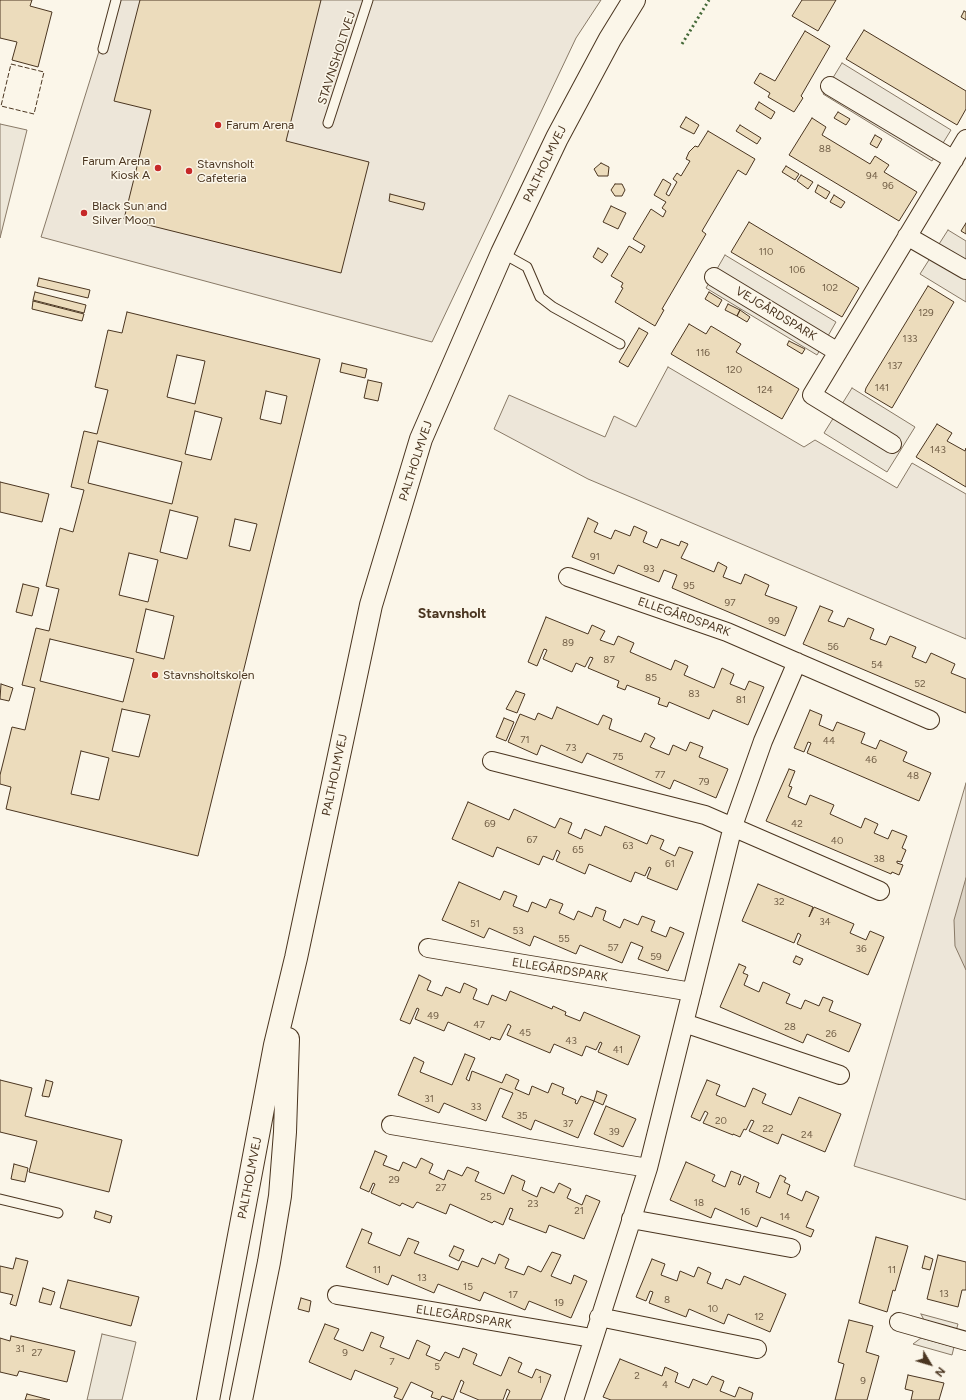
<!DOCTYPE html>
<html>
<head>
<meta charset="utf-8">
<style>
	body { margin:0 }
	#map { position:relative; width:966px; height:1400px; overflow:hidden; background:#fbf6e9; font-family:Figtree,sans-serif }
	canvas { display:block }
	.north { position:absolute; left:910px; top:1344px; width:40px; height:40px; -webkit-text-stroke:3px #fbf6e9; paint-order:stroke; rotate:128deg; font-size:11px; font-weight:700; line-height:16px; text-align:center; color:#4a3520 }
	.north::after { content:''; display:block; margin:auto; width:14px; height:18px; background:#4a3520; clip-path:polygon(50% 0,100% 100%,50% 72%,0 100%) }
</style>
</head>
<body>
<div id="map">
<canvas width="966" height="1400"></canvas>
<div class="north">N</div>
</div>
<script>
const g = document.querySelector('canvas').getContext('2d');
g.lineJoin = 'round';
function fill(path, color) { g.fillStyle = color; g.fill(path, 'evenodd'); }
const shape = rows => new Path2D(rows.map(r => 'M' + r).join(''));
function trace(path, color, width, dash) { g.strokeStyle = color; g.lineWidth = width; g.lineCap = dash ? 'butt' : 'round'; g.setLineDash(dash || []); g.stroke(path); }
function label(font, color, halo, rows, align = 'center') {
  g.font = font + ' Figtree,sans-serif'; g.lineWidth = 3; g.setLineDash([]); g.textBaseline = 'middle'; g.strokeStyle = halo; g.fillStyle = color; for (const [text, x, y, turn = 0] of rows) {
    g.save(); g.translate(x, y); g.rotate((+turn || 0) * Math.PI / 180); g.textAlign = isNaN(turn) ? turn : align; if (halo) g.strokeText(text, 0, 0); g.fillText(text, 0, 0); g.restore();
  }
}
const green = shape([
	[115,0,601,0,576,38,432,342,41,237,115,0],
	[668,367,804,447,815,440,897,488,912,463,966,494,966,639,588,479,494,429,509,395,605,437,614,416,636,427,668,367],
	[966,783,966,1200,854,1166,966,783]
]);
fill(green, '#ede6d9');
trace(green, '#887966', 1);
const parking = shape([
	[842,63,951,130,932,161,823,94,842,63],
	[0,124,27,130,0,238,0,124],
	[948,230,966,241,966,302,920,274,948,230],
	[725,255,836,322,817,355,706,288,725,255],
	[852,388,915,427,887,472,824,433,852,388],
	[921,1314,958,1324,956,1331,926,1324,921,1314],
	[102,1334,136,1342,122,1400,87,1400,102,1334],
	[921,1338,954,1347,952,1355,913,1344,921,1338]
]);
fill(parking, '#ede7d9');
trace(parking, '#887966', 1);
const water = shape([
	[966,878,966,970,955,946,954,920,966,878]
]);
fill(water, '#dcd4c6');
trace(water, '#887966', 1);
const building = shape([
	[0,0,32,0,30,6,52,12,38,67,12,60,17,42,0,38,0,0],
	[140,0,321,0,286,141,369,162,341,273,124,219,151,110,114,101,140,0],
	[802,0,836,0,818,31,792,16,802,0],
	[964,11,966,12,966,20,961,17,964,11],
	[864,30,966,91,966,109,957,125,846,59,864,30],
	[805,31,830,46,801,96,803,98,794,112,768,97,770,93,754,83,760,73,775,81,805,31],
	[759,102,775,112,771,119,755,109,759,102],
	[838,112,850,119,846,125,834,118,838,112],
	[686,117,699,125,694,134,680,127,686,117],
	[812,118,826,127,822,135,870,164,875,156,889,165,884,172,917,192,899,221,789,155,812,118],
	[740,125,761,138,757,144,736,131,740,125],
	[708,131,755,159,746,175,738,170,702,231,706,234,662,309,664,310,655,326,615,302,623,288,621,287,623,283,611,276,629,246,641,253,645,246,633,239,651,209,663,217,666,211,662,208,666,202,654,195,663,179,671,184,666,194,669,196,677,182,673,179,677,173,681,176,690,161,686,159,689,152,695,146,698,147,708,131],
	[875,135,882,139,877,148,870,144,875,135],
	[601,163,609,167,608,176,598,176,594,169,601,163],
	[786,166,799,174,795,180,782,172,786,166],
	[801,175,813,182,808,189,797,181,801,175],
	[615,184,622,184,625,190,622,196,615,196,611,190,615,184],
	[818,185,830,192,826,199,815,192,818,185],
	[390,194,425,203,423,210,389,201,390,194],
	[834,195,845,202,841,208,830,202,834,195],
	[611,206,626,213,618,229,603,222,611,206],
	[749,222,859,288,842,317,731,252,749,222],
	[966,223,966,234,961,231,966,223],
	[598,248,608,254,602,263,593,257,598,248],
	[39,278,90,290,88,298,37,286,39,278],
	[928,286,954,302,892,408,865,392,866,388,928,286],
	[35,292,86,305,84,313,33,300,35,292],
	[709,292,722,300,718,307,705,299,709,292],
	[33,301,84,314,82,321,32,309,33,301],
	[728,304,740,310,737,316,725,310,728,304],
	[740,310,750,317,747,322,737,316,740,310],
	[127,312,320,359,198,856,6,809,11,787,0,784,0,775,12,727,25,730,35,688,22,685,36,628,49,631,59,589,46,586,60,528,73,532,84,490,71,487,84,431,97,434,108,390,95,387,108,330,122,333,127,312],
	[177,355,205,361,195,404,167,397,177,355],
	[266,391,287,396,281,424,260,419,266,391],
	[195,411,222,418,211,460,185,454,195,411],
	[98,441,182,462,172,504,88,483,98,441],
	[170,510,198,517,187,559,160,552,170,510],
	[235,519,257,524,250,551,229,546,235,519],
	[129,553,158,560,148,602,119,595,129,553],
	[146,609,174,616,164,659,136,652,146,609],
	[50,639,134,659,123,702,40,681,50,639],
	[122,709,150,715,139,757,112,751,122,709],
	[81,751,109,758,99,800,71,794,81,751],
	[689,324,706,334,711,326,741,344,736,352,799,389,782,419,671,354,689,324],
	[639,328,648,333,628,367,619,362,639,328],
	[789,341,805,349,802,354,787,345,789,341],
	[342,363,367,369,365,378,340,372,342,363],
	[368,380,382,383,378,401,364,398,368,380],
	[937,424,952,433,947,441,965,451,966,448,966,487,916,457,937,424],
	[0,482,49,494,42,522,0,512,0,482],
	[588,518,598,523,594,532,611,539,615,530,630,536,634,526,647,532,643,542,657,548,661,539,679,546,681,541,688,544,681,558,714,572,718,562,727,567,723,577,741,584,745,574,769,585,765,595,797,607,785,636,672,588,677,575,664,570,659,582,618,565,614,574,572,557,588,518],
	[23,584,39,588,32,616,16,612,23,584],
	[820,606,833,611,828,621,844,627,848,618,874,629,870,639,886,645,890,636,916,647,912,657,926,663,931,653,955,664,951,673,966,679,966,713,803,644,820,606],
	[546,617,588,634,592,625,605,631,600,640,614,645,618,636,634,643,630,652,671,670,675,660,688,666,684,675,714,688,722,668,734,674,730,684,745,690,749,681,764,687,748,725,713,710,709,719,669,702,667,707,658,704,660,698,627,685,625,690,617,687,619,681,588,668,593,658,590,657,585,667,576,663,572,672,543,659,547,650,544,649,537,666,528,662,546,617],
	[1,684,13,688,9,701,0,699,1,684],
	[516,691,525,694,517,713,506,709,516,691],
	[557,707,598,725,603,715,612,719,609,729,641,742,645,733,655,738,650,747,669,755,673,745,686,751,690,742,703,747,699,757,728,769,716,798,674,780,670,789,587,753,582,763,541,745,537,755,508,742,520,714,535,720,538,713,552,719,557,707],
	[810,710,822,715,819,725,833,731,837,722,865,733,861,743,876,749,880,740,907,752,903,761,931,773,919,801,807,753,811,743,808,742,804,752,794,748,810,710],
	[504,718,514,722,506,741,496,737,504,718],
	[789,769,795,771,789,786,792,787,788,797,806,805,810,795,834,805,830,814,861,828,865,818,878,824,874,833,888,839,892,830,907,836,902,848,906,850,901,862,897,861,897,863,903,865,899,875,892,872,891,874,766,821,789,769],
	[468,802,509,820,514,809,555,828,560,818,572,823,568,833,581,839,585,829,601,836,605,826,647,844,651,835,664,840,660,849,675,856,679,847,693,852,677,890,647,878,651,868,649,867,645,876,635,872,631,882,589,864,585,874,556,861,560,852,557,850,553,860,543,856,539,865,497,847,493,857,452,839,468,802],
	[459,882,500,900,504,891,517,896,513,906,528,912,532,902,546,908,550,899,563,904,559,913,574,920,578,911,592,917,596,907,606,911,603,920,620,928,624,919,638,925,642,916,655,921,651,931,666,937,670,927,684,933,668,971,638,959,643,947,631,942,622,963,580,945,576,954,534,936,530,946,489,928,484,938,442,920,459,882],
	[758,884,813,907,809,917,814,907,854,924,850,933,866,940,870,931,884,937,868,975,797,944,801,935,798,933,794,943,742,921,758,884],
	[796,956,803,959,800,965,793,962,796,956],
	[739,964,746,967,743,973,748,975,744,985,759,992,763,982,790,994,786,1003,801,1009,805,1000,819,1006,823,997,833,1001,829,1011,861,1024,849,1052,807,1034,803,1043,720,1007,739,964],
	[419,975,431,981,427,990,442,996,446,987,460,993,464,983,477,989,473,999,488,1005,492,995,506,1001,510,991,552,1009,553,1006,566,1012,565,1015,580,1021,584,1012,640,1036,628,1065,598,1052,602,1043,600,1042,596,1050,586,1046,582,1056,554,1044,550,1053,507,1035,511,1026,508,1024,500,1040,491,1037,490,1040,448,1022,444,1031,415,1019,419,1009,417,1008,410,1024,400,1020,419,975],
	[465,1054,475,1058,466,1079,469,1081,472,1071,502,1083,506,1074,519,1080,515,1089,529,1095,532,1086,548,1093,552,1083,564,1088,562,1094,576,1100,575,1103,577,1104,581,1096,594,1101,578,1138,535,1120,531,1130,502,1117,513,1093,500,1088,486,1121,444,1103,439,1113,398,1095,414,1057,424,1062,420,1072,452,1085,465,1054],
	[0,1080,32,1088,25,1116,122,1140,109,1192,29,1172,37,1141,0,1132,0,1080],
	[46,1080,53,1082,49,1097,42,1096,46,1080],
	[707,1080,720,1085,716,1095,745,1107,753,1088,766,1094,762,1103,791,1115,799,1097,841,1114,825,1152,782,1134,778,1144,749,1131,754,1121,751,1120,746,1130,744,1129,740,1137,733,1134,733,1135,703,1123,708,1113,705,1111,700,1121,691,1117,707,1080],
	[597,1091,607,1095,603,1105,594,1101,597,1091],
	[606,1106,636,1119,623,1147,594,1134,606,1106],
	[375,1151,387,1156,383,1165,399,1171,403,1162,416,1168,421,1158,433,1164,429,1173,444,1180,448,1170,462,1176,467,1167,479,1172,475,1181,504,1194,512,1175,525,1181,522,1190,537,1197,541,1187,554,1193,559,1183,571,1189,567,1198,582,1205,586,1195,600,1201,584,1239,549,1225,546,1233,509,1219,513,1209,510,1208,503,1225,494,1221,492,1223,450,1204,446,1214,417,1202,413,1208,402,1203,400,1206,371,1193,375,1184,373,1183,369,1192,360,1188,375,1151],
	[686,1162,715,1175,712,1181,725,1187,731,1171,741,1175,738,1184,740,1185,744,1176,759,1183,756,1192,770,1198,780,1175,786,1178,784,1182,790,1185,787,1194,802,1201,806,1191,819,1197,806,1227,814,1230,811,1237,761,1217,757,1227,715,1208,711,1218,670,1200,686,1162],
	[14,1164,28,1168,25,1182,11,1179,14,1164],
	[96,1211,112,1216,110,1223,94,1218,96,1211],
	[362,1229,372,1233,368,1243,400,1256,408,1238,419,1242,414,1253,458,1270,462,1261,478,1267,482,1258,495,1264,499,1254,509,1259,505,1268,524,1275,528,1266,541,1272,552,1252,561,1255,551,1276,571,1284,574,1275,587,1281,571,1318,529,1301,525,1310,484,1292,480,1301,438,1284,434,1293,392,1275,388,1285,346,1267,362,1229],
	[876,1237,908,1246,895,1291,893,1290,887,1312,859,1303,876,1237],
	[454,1246,464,1250,459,1261,449,1256,454,1246],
	[938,1255,966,1262,966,1290,962,1290,958,1307,927,1299,938,1255],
	[925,1256,933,1259,930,1270,922,1268,925,1256],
	[16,1258,28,1261,16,1306,10,1304,13,1295,0,1292,0,1266,13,1269,16,1258],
	[652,1259,665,1264,661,1275,677,1281,680,1271,694,1277,698,1267,711,1273,707,1283,722,1289,726,1279,740,1285,744,1276,786,1294,770,1332,728,1314,724,1324,689,1309,686,1317,649,1303,653,1292,650,1291,646,1301,636,1297,652,1259],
	[68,1280,139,1297,131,1326,60,1308,68,1280],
	[43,1288,55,1292,51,1305,39,1302,43,1288],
	[301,1298,311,1301,309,1312,298,1309,301,1298],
	[849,1320,873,1326,866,1352,879,1356,867,1400,835,1400,844,1364,838,1362,849,1320],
	[325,1324,339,1329,334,1339,363,1351,371,1332,384,1337,380,1347,409,1359,417,1340,430,1346,426,1355,440,1361,445,1352,459,1358,463,1348,477,1354,473,1364,501,1376,509,1357,522,1363,518,1372,532,1378,536,1369,551,1375,541,1400,506,1400,510,1391,507,1389,503,1400,479,1400,460,1392,464,1382,461,1380,453,1400,442,1396,440,1400,431,1397,433,1392,411,1382,402,1400,394,1397,398,1388,355,1370,351,1380,309,1362,325,1324],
	[11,1336,75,1351,67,1382,19,1371,17,1376,0,1372,0,1338,10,1341,11,1336],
	[620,1359,662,1376,665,1367,678,1373,675,1382,689,1388,693,1379,707,1385,712,1376,724,1381,720,1391,735,1397,739,1387,753,1393,751,1400,611,1400,603,1397,620,1359],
	[908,1375,944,1383,939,1400,911,1400,913,1391,905,1389,908,1375],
	[27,1394,50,1400,25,1400,27,1394]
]);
fill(building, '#ecdcbc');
trace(building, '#4a3520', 1);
const lane = shape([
	[103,49,116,0],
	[328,123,368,0],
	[502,253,527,267,540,297,553,307,620,344],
	[0,1199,58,1213]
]);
const street = shape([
	[830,86,954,160],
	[907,236,966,270],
	[714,277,838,352],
	[892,444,812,395,966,139],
	[568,577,727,632,930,720],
	[492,761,705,815,880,891],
	[428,948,692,992],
	[684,1023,840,1075],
	[391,1125,648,1168],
	[631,1219,791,1248],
	[337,1295,592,1338],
	[599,1317,757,1349],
	[899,1322,966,1341],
	[574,1400,648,1168,733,826,763,741,797,662]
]);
const secondary = shape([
	[208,1400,275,1045,296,958,371,605,421,439,502,253,557,138,610,39,634,0],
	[241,1400,269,1262,280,1196,285,1132,288,1039]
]);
trace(lane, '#4a3520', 11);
trace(street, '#4a3520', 20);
trace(secondary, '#4a3520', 24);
trace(lane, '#fbf6e9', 9);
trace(street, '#fbf6e9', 18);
trace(secondary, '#fbf6e9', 22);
trace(shape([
	[682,44,709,0]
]), '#436837', 3, [2, 3]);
trace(shape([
	[11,64,44,72,34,114,1,106,11,64]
]), '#4a3520', 1, [5, 2]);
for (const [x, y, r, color] of [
	[218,125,4,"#c62828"],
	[158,168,4,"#c62828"],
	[189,171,4,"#c62828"],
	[84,213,4,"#c62828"],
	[155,675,4,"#c62828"]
]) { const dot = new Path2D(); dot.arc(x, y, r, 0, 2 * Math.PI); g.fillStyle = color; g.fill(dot); trace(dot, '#fbf6e9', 1.5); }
label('10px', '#725f47', null, [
	["88",825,149],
	["94",872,176],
	["96",888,186],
	["110",766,252],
	["106",797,270],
	["102",830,288],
	["129",926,313],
	["133",910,339],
	["116",703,353],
	["137",895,366],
	["120",734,370],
	["141",882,388],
	["124",765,390],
	["143",938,450],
	["91",595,557],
	["93",649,569],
	["95",689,586],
	["97",730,603],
	["99",774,621],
	["89",568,643],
	["56",833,647],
	["87",609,660],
	["54",877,665],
	["85",651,678],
	["52",920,684],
	["83",694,694],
	["81",741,700],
	["71",525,740],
	["44",829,741],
	["73",571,748],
	["75",618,757],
	["46",871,760],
	["77",660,775],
	["48",913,776],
	["79",704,782],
	["69",490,824],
	["42",797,824],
	["67",532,840],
	["40",837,841],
	["63",628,846],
	["65",578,850],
	["38",879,859],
	["61",670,864],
	["32",779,902],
	["34",825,922],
	["51",475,924],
	["53",518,931],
	["55",564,939],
	["57",613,948],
	["36",861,949],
	["59",656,957],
	["49",433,1016],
	["47",479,1025],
	["28",790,1027],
	["45",525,1033],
	["26",831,1034],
	["43",571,1041],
	["41",618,1050],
	["31",429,1099],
	["33",476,1107],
	["35",522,1116],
	["20",721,1121],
	["37",568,1124],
	["22",768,1129],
	["39",614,1132],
	["24",807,1135],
	["29",394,1180],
	["27",441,1188],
	["25",486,1197],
	["18",699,1203],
	["23",533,1204],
	["21",579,1211],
	["16",745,1212],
	["14",785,1217],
	["11",377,1270],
	["11",892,1270],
	["13",422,1278],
	["15",468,1287],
	["13",944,1294],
	["17",513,1295],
	["8",667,1300],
	["19",559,1303],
	["10",713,1309],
	["12",759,1317],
	["31",20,1349],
	["27",37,1353],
	["9",345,1353],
	["7",392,1362],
	["5",437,1367],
	["2",637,1376],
	["1",540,1380],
	["9",863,1381],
	["4",665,1385]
]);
label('12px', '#4a3520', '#fbf6e9', [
	["STAVNSHOLTVEJ",337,58,-72],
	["PALTHOLMVEJ",545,164,-64],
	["VEJGÅRDSPARK",776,314,31],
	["PALTHOLMVEJ",416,461,-72],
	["ELLEGÅRDSPARK",684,617,19],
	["PALTHOLMVEJ",335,775,-78],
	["ELLEGÅRDSPARK",560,970,9],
	["PALTHOLMVEJ",250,1178,-79],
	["ELLEGÅRDSPARK",464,1317,9]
]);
label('12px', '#4a3520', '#fbf6e9', [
	["Farum Arena",226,125],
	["Farum Arena",150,161,"right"],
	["Kiosk A",150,175,"right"],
	["Stavnsholt",197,164],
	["Cafeteria",197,178],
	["Black Sun and",92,206],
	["Silver Moon",92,220],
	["Stavnsholtskolen",163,675]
], 'left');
label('bold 14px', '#4a3520', '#fbf6e9', [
	["Stavnsholt",452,614]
]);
</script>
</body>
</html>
